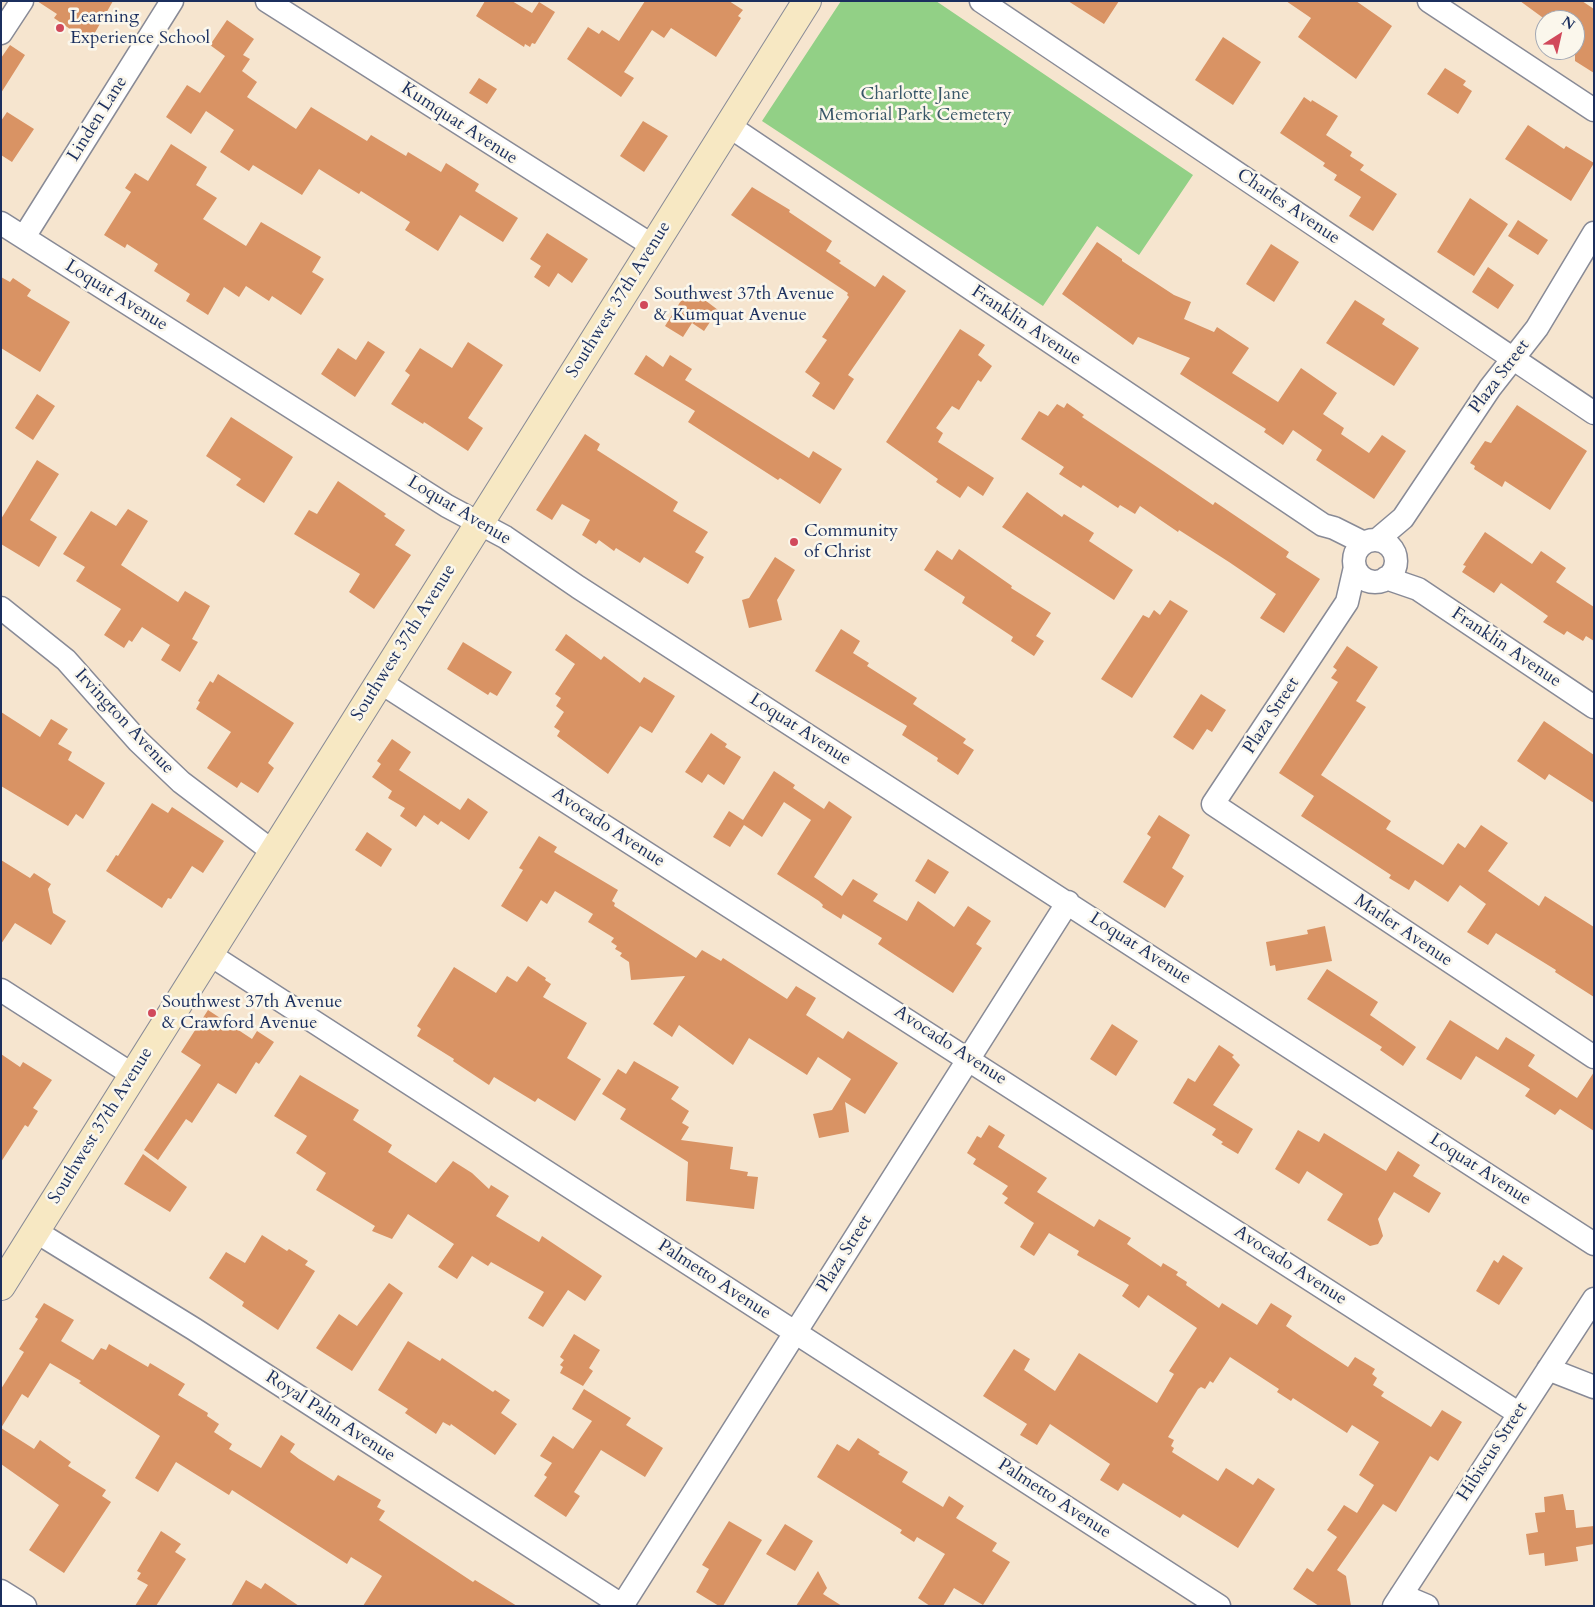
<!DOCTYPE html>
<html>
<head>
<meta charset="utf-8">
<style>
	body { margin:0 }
	#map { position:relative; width:1595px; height:1607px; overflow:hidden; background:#f6e5cf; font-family:Cardo,serif }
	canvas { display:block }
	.frame { position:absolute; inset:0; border:2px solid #1b2f5e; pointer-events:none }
	.north { position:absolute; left:1535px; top:10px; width:50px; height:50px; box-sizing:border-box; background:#fbf7ec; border:1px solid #a1a7b3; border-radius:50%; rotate:35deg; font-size:14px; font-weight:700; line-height:20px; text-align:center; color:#1b2f5e }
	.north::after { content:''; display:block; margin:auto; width:18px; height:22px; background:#d1495b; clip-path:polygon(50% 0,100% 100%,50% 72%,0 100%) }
</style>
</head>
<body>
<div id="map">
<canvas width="1595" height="1607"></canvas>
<div class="frame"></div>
<div class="north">N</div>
</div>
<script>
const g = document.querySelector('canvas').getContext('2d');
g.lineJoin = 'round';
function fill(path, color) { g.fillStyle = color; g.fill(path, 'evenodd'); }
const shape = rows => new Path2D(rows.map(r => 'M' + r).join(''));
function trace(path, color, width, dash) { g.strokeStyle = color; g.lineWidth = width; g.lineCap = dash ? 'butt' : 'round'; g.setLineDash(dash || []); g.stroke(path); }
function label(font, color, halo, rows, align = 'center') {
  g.font = font + ' Cardo,serif'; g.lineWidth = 5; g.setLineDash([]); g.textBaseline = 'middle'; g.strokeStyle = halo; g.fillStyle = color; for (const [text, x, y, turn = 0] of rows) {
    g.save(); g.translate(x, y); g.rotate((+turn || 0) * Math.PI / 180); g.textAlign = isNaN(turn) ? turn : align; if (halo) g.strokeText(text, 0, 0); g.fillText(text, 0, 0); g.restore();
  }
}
fill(shape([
	[841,1,936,1,1193,175,1139,255,1097,226,1043,306,762,121]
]), '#92d086');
fill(shape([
	[37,1,113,1,93,36,86,32,83,36,70,29,54,18,57,14],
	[485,1,512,1,532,13,539,2,555,12,535,44,532,43,530,47,525,44,524,47,476,16],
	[645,1,729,1,743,10,738,16,741,18,716,57,671,28,664,38,652,30,624,72,634,78,621,97,567,59,588,27,599,34,602,30,619,41],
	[1068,1,1119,1,1104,24],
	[1286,1,1356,1,1392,26,1356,79,1298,37,1311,18],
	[1520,1,1582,1,1594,9,1594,73,1575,61,1575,20,1546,20],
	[227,20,254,39,243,55,250,59,242,71,257,82,247,97,296,129,311,107,367,141,371,135,406,156,408,152,441,172,446,163,479,184,475,191,518,218,503,242,460,215,438,251,405,230,410,222,361,191,359,194,319,169,302,195,253,165,249,171,220,152,234,130,206,111,191,134,166,117,187,85,200,93,225,56,210,45],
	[1223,37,1261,62,1233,105,1195,80],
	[10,45,25,55,1,93,1,58],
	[1445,68,1466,81,1463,85,1472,91,1458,114,1427,94],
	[479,78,497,89,487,104,469,93],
	[1304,97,1311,102,1312,100,1338,116,1326,135,1352,152,1350,156,1364,165,1360,170,1397,194,1373,231,1349,216,1361,197,1334,180,1337,175,1323,166,1325,163,1280,133],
	[7,112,34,129,12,162,1,155,1,121],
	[643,121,668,136,644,172,620,156],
	[1528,125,1564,149,1566,146,1594,163,1571,201,1505,159],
	[171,144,207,167,196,185,217,198,203,219,246,246,261,222,321,257,312,272,324,279,301,315,272,296,269,301,246,286,239,297,224,287,208,315,186,301,190,294,154,271,158,264,127,244,125,248,104,235,131,192,125,188,135,173,148,181],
	[752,187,790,210,789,212,832,241,826,251,841,261,839,263,875,287,883,275,906,291,848,375,854,379,834,410,812,396,820,383,805,372,827,340,822,337,849,297,847,295,848,293,731,215],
	[1470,198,1508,224,1474,276,1437,252],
	[1518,220,1548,240,1538,255,1508,236],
	[547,233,588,259,572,283,558,273,549,287,534,277,541,266,530,259],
	[1097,242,1122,259,1122,261,1174,295,1191,302,1184,319,1214,332,1217,327,1249,348,1232,373,1278,402,1301,368,1337,393,1323,414,1344,428,1341,434,1369,453,1382,435,1406,451,1374,499,1316,460,1322,450,1293,430,1283,445,1264,432,1266,429,1180,374,1190,358,1138,337,1133,345,1062,294],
	[1271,244,1299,262,1274,302,1246,284],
	[1488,267,1514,285,1498,309,1472,292],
	[1,277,10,282,13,278,31,290,27,296,70,322,40,372,1,348],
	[689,288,718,310,704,331,692,323,683,337,665,326],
	[1355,300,1385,319,1382,324,1419,348,1394,386,1326,343],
	[960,329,985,345,978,355,992,366,981,382,978,380,959,410,952,406,936,428,943,433,938,442,994,478,983,496,968,486,960,498,936,482,938,479,886,442],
	[368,341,385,352,355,397,321,374,338,348,356,360],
	[468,342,503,365,468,418,483,428,468,451,424,422,423,424,391,404,410,375,405,371,420,348,452,368],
	[646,355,663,367,670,355,692,369,685,380,809,458,813,451,842,469,820,504,780,478,778,480,688,422,695,411,634,374],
	[37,394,55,406,33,440,15,428],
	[1067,403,1084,415,1082,417,1163,471,1213,505,1215,502,1289,552,1286,557,1320,579,1284,633,1260,618,1276,594,1229,562,1179,530,1178,532,1140,506,1135,514,1120,505,1118,508,1083,485,1081,488,1059,474,1064,467,1021,439,1039,411,1048,416,1057,404,1064,408],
	[1517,405,1587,451,1550,510,1505,481,1502,487,1474,469,1475,466,1470,463,1485,441,1491,443],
	[231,417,293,457,264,503,236,485,241,479,206,456],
	[585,434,600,444,597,450,678,502,673,511,708,532,695,552,704,557,688,584,644,557,640,563,616,548,614,551,599,540,596,544,582,535,590,520,562,504,552,520,536,510],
	[37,460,59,474,30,520,57,537,39,567,1,544,1,519],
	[338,481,386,514,384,516,405,530,395,545,411,555,374,609,349,592,360,574,294,534,309,510,317,514],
	[1027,492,1062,517,1064,514,1094,533,1089,541,1133,570,1114,600,1002,527],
	[128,509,148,521,121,565,178,602,185,591,210,606,192,639,198,642,180,672,161,660,170,645,142,627,132,642,129,640,124,648,104,635,121,609,76,581,85,567,63,554,91,511,116,526],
	[1485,532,1532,564,1541,551,1566,568,1556,582,1594,607,1594,641,1586,636,1583,641,1567,631,1564,635,1543,622,1548,616,1501,583,1494,593,1462,572,1466,566,1463,565],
	[959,549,1012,586,1011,588,1051,613,1036,636,1044,641,1034,656,1011,641,1013,637,962,603,965,597,924,570,937,550,952,560],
	[775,557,795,570,777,600,782,620,749,628,742,600,749,598],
	[1170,600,1188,611,1132,698,1101,679,1143,615,1149,618,1154,610,1160,615],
	[841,629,860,641,853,653,869,663,867,666,917,698,913,704,966,739,963,743,974,750,958,775,937,761,938,758,902,735,907,726,815,671],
	[566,634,601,660,604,656,640,683,644,677,675,696,652,733,640,726,608,774,557,736,560,731,554,727,564,712,556,706,561,698,555,694,575,664,555,650],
	[463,642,512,672,497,696,490,692,488,695,447,669],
	[1347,646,1378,667,1356,701,1366,707,1321,775,1391,821,1386,829,1443,865,1458,843,1465,848,1481,825,1508,843,1488,871,1539,906,1545,896,1594,927,1594,997,1555,972,1556,970,1496,933,1488,945,1467,932,1486,904,1460,885,1448,902,1415,880,1409,890,1389,878,1391,875,1301,816,1314,796,1279,773,1338,682,1331,678,1337,670,1333,667],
	[218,674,294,723,268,763,274,768,258,793,241,782,237,788,207,768,231,732,196,709,200,702,198,701,210,681,213,683],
	[1201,694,1226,710,1212,732,1207,729,1193,750,1173,737],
	[1,712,40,737,51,719,68,729,58,744,72,752,68,760,105,783,83,819,76,814,68,826,1,786],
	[1544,721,1594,755,1594,803,1549,774,1545,780,1517,761],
	[711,733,727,744,725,747,741,757,724,785,708,774,702,783,685,772],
	[392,739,411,752,399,770,460,810,468,798,488,812,469,840,441,821,438,825,424,815,416,827,400,816,405,808,388,798,392,791,372,777,381,764,377,761],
	[774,771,795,785,793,788,824,809,829,801,852,817,814,877,842,896,853,879,878,894,873,901,907,921,918,901,954,927,968,906,991,921,976,944,982,948,953,993,878,944,882,938,843,914,841,919,822,907,823,905,819,901,777,874,811,820,784,802,762,837,744,825,730,847,713,837,729,811,743,820],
	[152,803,168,813,172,807,224,841,203,873,192,866,171,899,168,898,162,908,106,871,116,855,118,856],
	[1159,815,1190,835,1172,868,1184,876,1165,908,1123,882,1151,837,1147,834],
	[367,832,392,849,381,867,355,850],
	[539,836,557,847,554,852,618,890,612,901,615,903,614,906,696,958,702,950,721,961,723,958,787,999,796,986,816,998,806,1015,843,1039,848,1031,898,1063,865,1114,845,1102,849,1132,819,1138,813,1114,832,1110,851,1079,818,1057,807,1075,749,1038,733,1065,679,1025,672,1037,653,1024,685,976,631,980,629,962,620,956,622,953,615,949,617,946,611,942,614,938,588,922,593,914,555,891,547,904,541,900,527,922,501,906,523,870,519,868],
	[928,859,949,872,935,894,915,881],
	[1,860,30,878,34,873,51,884,48,889,53,913,66,921,51,945,15,923,1,944],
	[1325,926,1332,961,1276,971,1275,965,1270,966,1266,942,1308,934,1307,930],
	[528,966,546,978,545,980,551,984,543,997,587,1023,567,1058,601,1079,575,1121,538,1098,535,1102,494,1077,489,1085,453,1061,454,1059,417,1036,421,1029,417,1026,454,967,496,993,507,976,517,982],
	[1327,969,1378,1002,1370,1015,1416,1047,1403,1066,1380,1050,1382,1047,1307,999],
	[208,1010,252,1039,257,1031,274,1042,259,1064,256,1062,236,1094,218,1083,192,1123,186,1119,158,1160,144,1150,201,1065,181,1052],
	[1450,1020,1498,1050,1506,1037,1535,1055,1528,1066,1577,1098,1594,1072,1594,1131,1560,1109,1555,1115,1525,1096,1530,1089,1476,1056,1461,1080,1426,1059],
	[1112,1024,1138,1041,1116,1076,1090,1059],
	[1219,1045,1234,1055,1232,1057,1240,1065,1213,1105,1253,1129,1238,1154,1221,1144,1223,1142,1212,1135,1216,1129,1173,1103,1188,1078,1195,1082],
	[1,1054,20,1067,23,1062,52,1080,33,1108,38,1111,28,1127,25,1125,1,1162],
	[634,1061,679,1087,671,1099,689,1111,682,1123,689,1127,681,1140,733,1147,730,1169,748,1172,747,1176,758,1177,754,1209,686,1201,688,1162,620,1119,626,1109,602,1094,618,1069,626,1074],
	[300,1075,359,1110,353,1120,392,1145,388,1152,436,1183,453,1161,472,1173,489,1189,491,1185,509,1196,496,1216,539,1242,542,1236,602,1276,585,1301,568,1290,543,1327,528,1318,544,1292,491,1262,488,1266,472,1256,457,1279,438,1267,454,1244,408,1214,392,1239,372,1231,375,1226,316,1190,326,1173,296,1153,307,1136,274,1116],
	[989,1125,1005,1135,998,1147,1047,1178,1037,1192,1094,1227,1099,1219,1131,1238,1127,1244,1161,1267,1163,1263,1178,1272,1176,1275,1187,1282,1186,1285,1219,1308,1222,1303,1257,1325,1271,1303,1292,1316,1286,1326,1302,1337,1348,1367,1355,1357,1375,1369,1372,1374,1377,1378,1373,1385,1384,1392,1381,1396,1431,1427,1442,1410,1462,1422,1438,1461,1430,1456,1396,1512,1383,1504,1337,1570,1346,1576,1351,1606,1319,1606,1293,1589,1307,1568,1313,1572,1337,1537,1327,1530,1344,1505,1357,1513,1374,1485,1359,1475,1379,1442,1352,1425,1347,1433,1293,1398,1291,1401,1277,1392,1279,1389,1230,1357,1213,1383,1210,1381,1205,1389,1201,1387,1198,1389,1168,1437,1174,1440,1171,1446,1174,1448,1172,1452,1218,1481,1226,1468,1253,1485,1258,1478,1275,1489,1238,1548,1183,1514,1180,1518,1123,1483,1118,1491,1100,1480,1110,1464,1050,1424,1037,1445,1020,1435,1027,1424,983,1396,1014,1349,1030,1359,1024,1370,1055,1391,1079,1353,1157,1403,1174,1374,1169,1371,1197,1328,1148,1295,1139,1308,1122,1296,1129,1285,1077,1255,1079,1251,1049,1233,1034,1256,1020,1247,1034,1223,1004,1203,1008,1198,1002,1194,1008,1186,973,1164,976,1159,967,1153,977,1136,981,1138],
	[1298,1130,1319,1142,1324,1133,1386,1171,1398,1151,1420,1165,1413,1176,1441,1193,1429,1213,1394,1192,1378,1219,1383,1236,1378,1244,1370,1246,1327,1220,1343,1194,1307,1171,1299,1184,1275,1169],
	[143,1154,187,1187,170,1212,124,1184],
	[262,1235,287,1251,289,1249,308,1261,305,1265,315,1271,278,1330,242,1306,244,1302,209,1278,226,1252,245,1263],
	[1503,1255,1523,1268,1499,1305,1476,1291,1494,1260,1498,1263],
	[389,1283,403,1293,352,1371,316,1348,339,1314,357,1326],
	[44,1303,74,1320,61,1341,93,1360,101,1348,106,1350,109,1344,148,1367,150,1363,185,1384,178,1395,208,1413,207,1416,219,1424,214,1432,232,1444,229,1449,261,1468,281,1435,295,1444,290,1452,299,1459,334,1481,338,1475,381,1500,377,1507,385,1511,379,1520,473,1582,475,1580,517,1606,363,1606,382,1576,351,1557,347,1564,232,1490,229,1495,176,1462,158,1492,135,1478,160,1436,79,1383,81,1381,50,1363,28,1398,22,1394,1,1428,1,1389,24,1352,19,1349,38,1319,35,1317],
	[574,1334,600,1350,589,1368,593,1371,583,1386,560,1373,563,1367,560,1365,564,1360,560,1357],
	[408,1341,440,1361,442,1358,493,1392,495,1390,510,1400,501,1413,517,1424,495,1455,451,1424,450,1426,443,1422,436,1434,405,1413,408,1409,378,1390],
	[584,1389,631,1418,626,1425,663,1448,645,1477,601,1450,574,1492,580,1496,566,1517,534,1496,547,1477,544,1475,552,1463,540,1456,553,1436,573,1449,592,1421,572,1409],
	[1,1428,34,1449,40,1440,71,1462,68,1466,106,1490,102,1496,111,1502,64,1573,29,1550,59,1505,1,1464],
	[858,1438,880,1452,878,1454,908,1472,902,1482,943,1507,949,1496,964,1506,956,1518,997,1543,992,1551,1010,1562,983,1605,954,1588,943,1606,930,1606,918,1598,945,1554,917,1537,914,1542,900,1533,902,1530,817,1477,837,1444,849,1451],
	[1563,1494,1566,1510,1574,1510,1576,1528,1594,1526,1594,1544,1576,1547,1578,1561,1545,1566,1544,1553,1529,1555,1526,1534,1538,1532,1535,1513,1545,1512,1544,1497],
	[729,1521,762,1540,723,1606,719,1606,696,1592,709,1569,702,1565],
	[785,1524,813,1541,795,1571,766,1554],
	[161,1531,181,1544,175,1552,186,1559,156,1606,135,1606,148,1585,137,1579,141,1573,137,1571],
	[818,1571,827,1588,823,1594,842,1606,796,1606],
	[246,1580,261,1589,265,1583,299,1606,231,1606]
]), '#d99364');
const minor = shape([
	[267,1,653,246],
	[981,1,1594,413],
	[1429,1,1594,110],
	[1,33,22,1],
	[729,126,1323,525,1334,528,1364,543],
	[1,223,447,506,505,537,578,587,1594,1244],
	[24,237,172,1],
	[1377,540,1403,518,1490,388,1537,328,1594,233],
	'1354 561a21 21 0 1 1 42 0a21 21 0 1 1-42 0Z',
	[1355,567,1347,602,1213,804,1594,1057],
	[1386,578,1418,589,1594,707],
	[1,608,66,660,138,741,181,782,272,851],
	[380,682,1518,1413],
	[209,954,1219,1606],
	[1,990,133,1075],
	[35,1231,194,1329,623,1606],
	[1548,1369,1594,1387],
	[1,1591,25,1606],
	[1401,1595,1427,1606],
	[622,1606,1068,902],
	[1394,1606,1594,1299]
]);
const secondary = shape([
	[1,1286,807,1]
]);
trace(minor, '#888a96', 25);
trace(secondary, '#888a96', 30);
trace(minor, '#fff', 22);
trace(secondary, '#f7e8c3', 28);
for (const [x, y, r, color] of [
	[60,28,5,"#d1495b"],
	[644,305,5,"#d1495b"],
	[794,542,5,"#d1495b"],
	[152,1013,5,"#d1495b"]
]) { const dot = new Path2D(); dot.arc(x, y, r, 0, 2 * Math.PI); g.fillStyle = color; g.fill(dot); trace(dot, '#fbf7ec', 2); }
label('18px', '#1b2f5e', '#fbf7ec', [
	["Learning",70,18],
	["Experience School",70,39],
	["Southwest 37th Avenue",654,295],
	["& Kumquat Avenue",654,316],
	["Community",804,532],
	["of Christ",804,553],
	["Southwest 37th Avenue",162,1003],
	["& Crawford Avenue",162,1024]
], 'left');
label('18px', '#395768', '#fbf7ec', [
	["Charlotte Jane",915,95],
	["Memorial Park Cemetery",915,116]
]);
label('18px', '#1b2f5e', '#fbf7ec', [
	["Linden Lane",98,119,-58],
	["Kumquat Avenue",459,124,33],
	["Charles Avenue",1288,207,34],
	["Loquat Avenue",116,296,32],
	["Southwest 37th Avenue",619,300,-58],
	["Franklin Avenue",1026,326,34],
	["Plaza Street",1500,377,-53],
	["Loquat Avenue",459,511,31],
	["Southwest 37th Avenue",404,643,-58],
	["Franklin Avenue",1506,648,34],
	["Plaza Street",1272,716,-57],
	["Irvington Avenue",124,722,47],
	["Loquat Avenue",800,730,33],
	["Avocado Avenue",608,828,33],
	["Marler Avenue",1403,931,34],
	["Loquat Avenue",1140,949,33],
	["Avocado Avenue",950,1046,33],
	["Southwest 37th Avenue",101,1126,-58],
	["Loquat Avenue",1480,1170,33],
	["Plaza Street",845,1254,-58],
	["Avocado Avenue",1290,1266,33],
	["Palmetto Avenue",714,1280,33],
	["Royal Palm Avenue",330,1417,33],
	["Hibiscus Street",1493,1452,-57],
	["Palmetto Avenue",1054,1499,33]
]);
</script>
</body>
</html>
